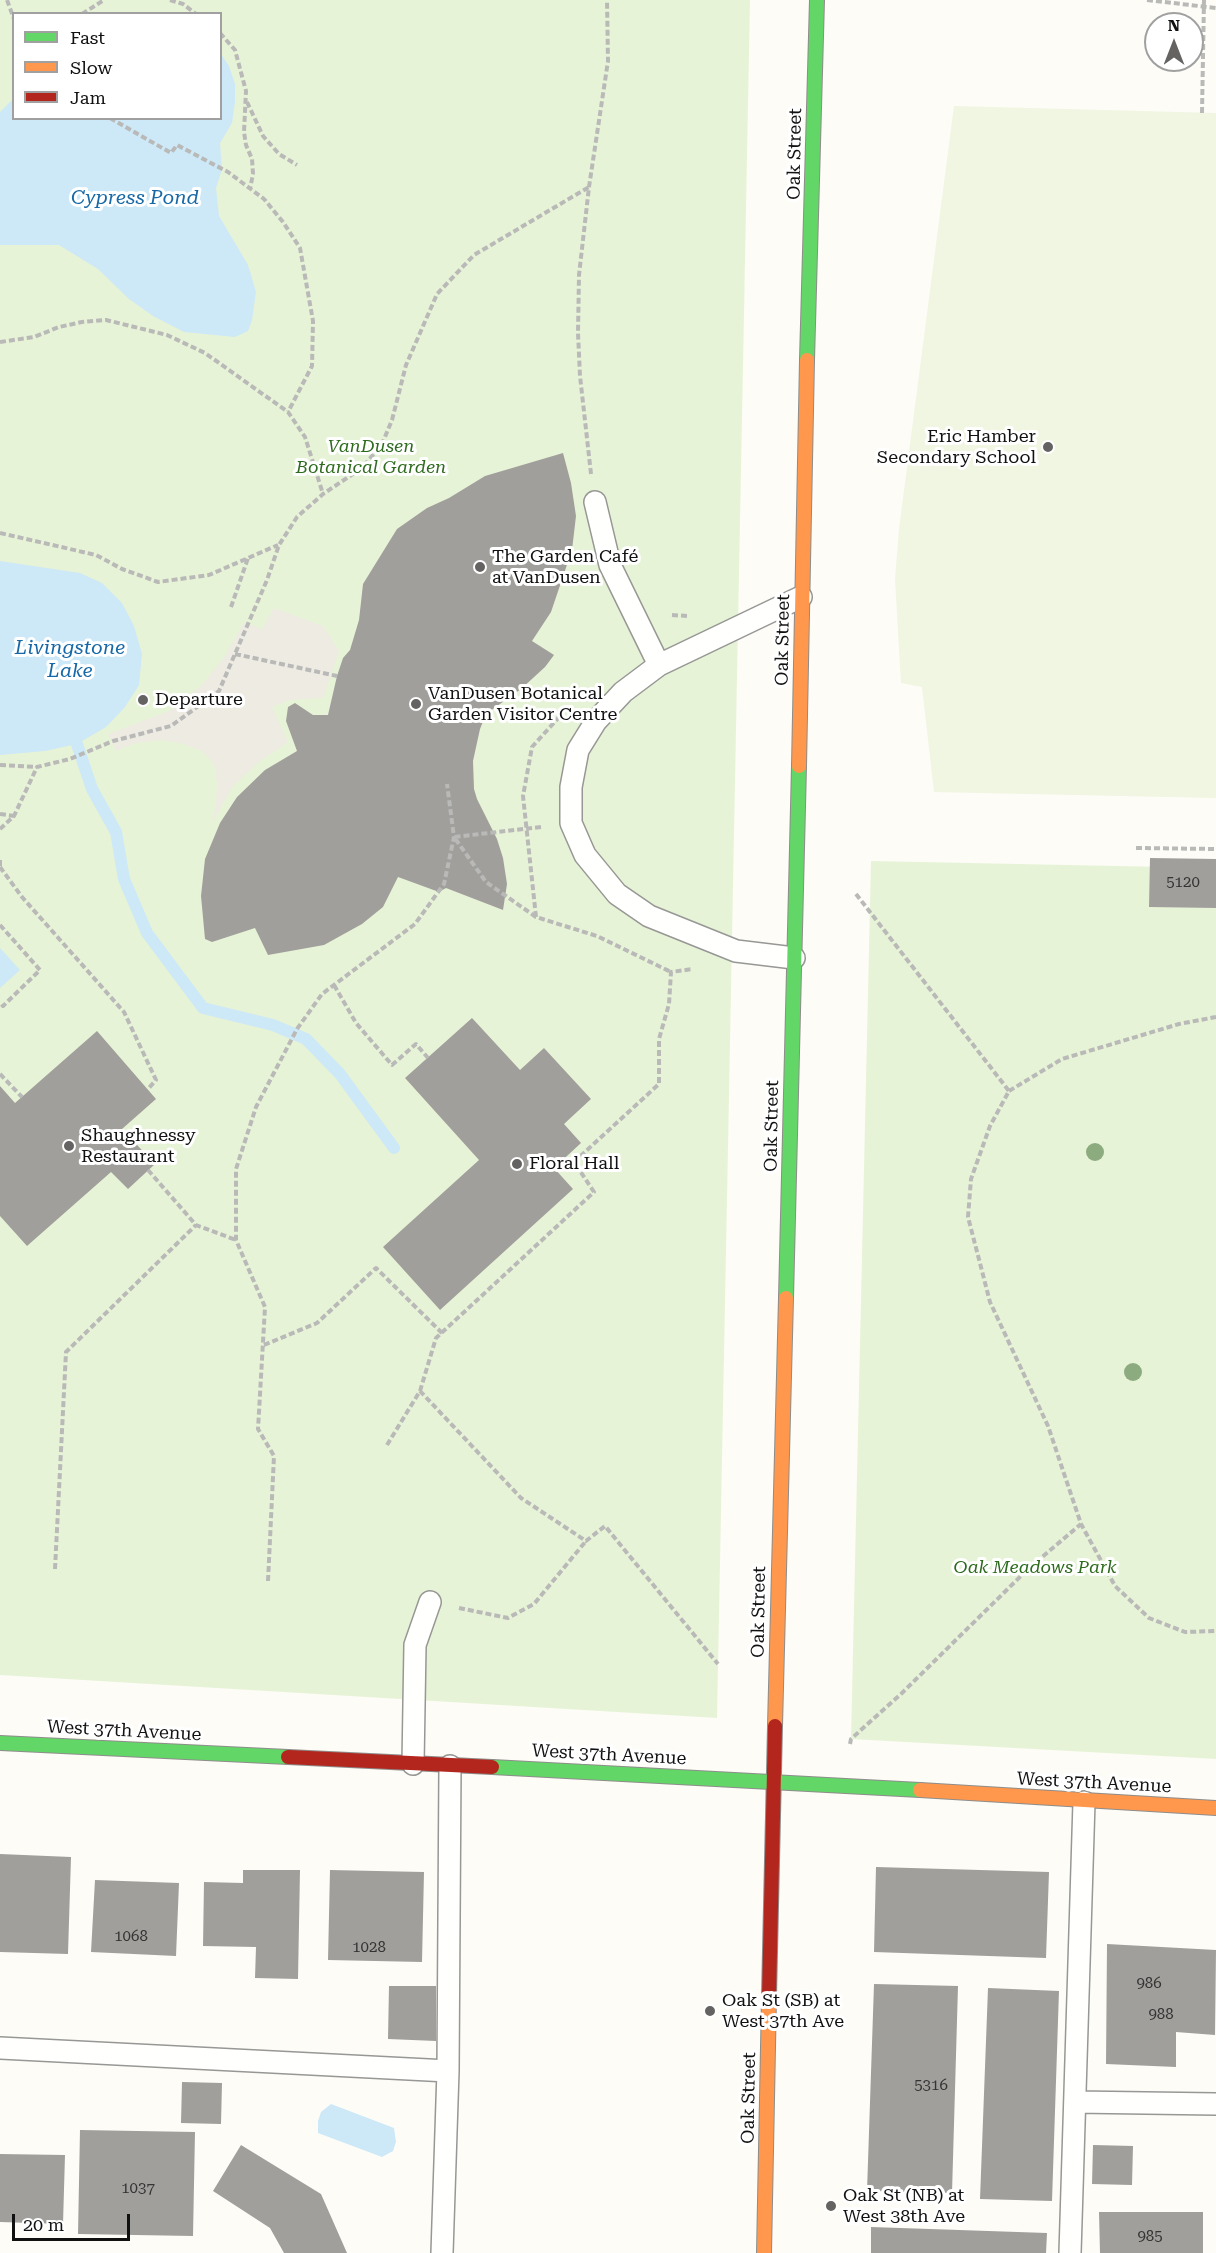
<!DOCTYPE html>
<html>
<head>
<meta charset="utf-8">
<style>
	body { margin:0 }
	#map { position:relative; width:1216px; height:2253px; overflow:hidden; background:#fdfcf7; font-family:"Roboto Serif",serif }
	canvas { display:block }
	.legend { position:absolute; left:12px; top:12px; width:210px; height:108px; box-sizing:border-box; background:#fff; border:2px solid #a0a0a0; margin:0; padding:8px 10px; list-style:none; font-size:18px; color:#111 }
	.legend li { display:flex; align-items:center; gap:12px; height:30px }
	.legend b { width:30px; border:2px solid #a0a0a0 }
	.north { position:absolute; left:1144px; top:12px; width:60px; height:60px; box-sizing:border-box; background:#fff; border:2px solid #a0a0a0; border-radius:50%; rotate:0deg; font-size:16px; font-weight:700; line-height:24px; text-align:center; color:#111 }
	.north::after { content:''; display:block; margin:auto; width:21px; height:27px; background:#646362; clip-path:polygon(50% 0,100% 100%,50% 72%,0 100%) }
	.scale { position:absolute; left:12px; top:2214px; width:118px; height:27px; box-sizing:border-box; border:3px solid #111; border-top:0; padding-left:8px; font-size:18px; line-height:21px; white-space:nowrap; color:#111; -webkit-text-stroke:4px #fff; paint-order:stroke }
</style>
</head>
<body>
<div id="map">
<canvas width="1216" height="2253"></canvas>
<ul class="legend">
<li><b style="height:8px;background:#63d668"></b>Fast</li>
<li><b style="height:8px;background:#ff974d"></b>Slow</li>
<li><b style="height:8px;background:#b3261e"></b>Jam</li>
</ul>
<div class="north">N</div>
<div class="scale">20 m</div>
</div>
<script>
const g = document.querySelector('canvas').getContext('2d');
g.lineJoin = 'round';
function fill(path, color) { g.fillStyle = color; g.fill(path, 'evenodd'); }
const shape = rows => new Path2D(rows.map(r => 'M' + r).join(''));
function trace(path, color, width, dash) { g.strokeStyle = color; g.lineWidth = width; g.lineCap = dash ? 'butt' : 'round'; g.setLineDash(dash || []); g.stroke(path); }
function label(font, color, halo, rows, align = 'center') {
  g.font = font + ' "Roboto Serif",serif'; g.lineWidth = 6; g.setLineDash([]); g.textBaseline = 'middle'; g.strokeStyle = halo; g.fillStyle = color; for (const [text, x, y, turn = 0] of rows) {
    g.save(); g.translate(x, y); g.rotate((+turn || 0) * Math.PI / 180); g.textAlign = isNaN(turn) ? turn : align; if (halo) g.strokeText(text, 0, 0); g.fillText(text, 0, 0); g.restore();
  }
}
fill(shape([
	[0,0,750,0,717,1718,0,1675],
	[14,14,220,14,220,118,14,118],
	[871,861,1216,868,1216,1759,851,1739]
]), '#e7f3d7');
fill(shape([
	[954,106,1216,113,1216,798,934,792,922,687,901,683,895,579,899,529]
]), '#f0f6e1');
fill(shape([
	[274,608,323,626,339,651,323,698,290,700,272,707,288,742,260,761,232,787,212,823,216,803,217,782,214,764,202,751,180,743,161,740,136,743,116,751,108,734,169,711,201,686,225,656,244,622,262,629]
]), '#edebe2');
fill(shape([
	[221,54,229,66,235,84,235,102,232,123,220,143,222,169,216,188,219,216,248,265,256,292,252,320,248,331,235,337,184,332,153,316,129,299,98,269,59,245,0,245,0,112,13,99,14,118,220,118],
	[0,561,80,573,102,583,122,603,134,626,142,654,139,685,125,707,106,727,77,744,45,751,0,755],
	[0,948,20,970,0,988],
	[331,2104,394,2128,396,2142,393,2151,382,2157,318,2133,318,2121,321,2112]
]), '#cde8f7');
trace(shape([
	[77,744,92,789,116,832,124,879,147,933,203,1008,273,1025,306,1039,340,1074,394,1148]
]), '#cde8f7', 12);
fill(shape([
	[563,453,571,483,576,516,572,550,551,612,532,641,554,655,545,667,521,689,486,714,480,729,473,761,474,789,477,799,497,839,503,858,507,884,503,910,446,888,439,892,398,877,383,907,362,924,324,945,268,955,255,928,212,942,205,939,201,896,205,859,220,823,237,797,265,770,297,751,286,721,288,707,295,703,313,715,328,715,337,676,343,658,350,650,359,620,363,584,397,529,427,508,449,498,485,476],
	[1150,858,1216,859,1216,908,1149,907],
	[472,1018,520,1070,544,1048,591,1099,564,1124,581,1143,554,1168,573,1189,440,1310,383,1247,479,1160,405,1078],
	[97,1031,156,1099,122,1129,155,1164,128,1189,111,1172,27,1246,0,1216,0,1086,15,1103],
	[0,1854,71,1857,68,1954,0,1952],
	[876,1867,1049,1872,1046,1958,874,1952],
	[243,1870,300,1870,298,1979,255,1978,256,1947,203,1946,204,1882,243,1883],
	[330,1870,424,1872,422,1962,328,1960],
	[95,1880,179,1883,176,1956,91,1952],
	[1107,1944,1216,1950,1215,2035,1176,2032,1176,2067,1106,2064],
	[874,1984,958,1986,952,2193,867,2191],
	[389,1986,436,1986,436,2041,388,2039],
	[988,1988,1059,1991,1052,2201,980,2199],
	[182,2082,222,2083,221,2124,181,2123],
	[80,2130,195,2132,193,2236,78,2234],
	[241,2145,321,2194,347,2253,284,2253,270,2228,213,2191],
	[1093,2145,1133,2146,1132,2185,1092,2184],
	[0,2154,65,2155,63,2224,0,2222],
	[1099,2212,1203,2212,1203,2253,1100,2253],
	[871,2227,1047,2233,1046,2253,871,2253]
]), '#a19f9c');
const lane = shape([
	[595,502,610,565,659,665],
	[794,958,736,951,649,916,617,894,585,855,571,823,571,787,578,750,596,721,623,692,659,665,801,597],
	[413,1764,415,1645,430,1602],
	[0,2048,448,2071],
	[1075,2102,1216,2104],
	[442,2253,448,2071,450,1766],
	[1070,2253,1084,1802]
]);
const fast = shape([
	[807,360,817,0],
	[786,1298,799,766],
	[0,1743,288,1757],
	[492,1767,920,1790]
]);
const slow = shape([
	[799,766,807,360],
	[775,1726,786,1298],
	[920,1790,1216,1808],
	[764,2253,769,1996]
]);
const jam = shape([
	[288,1757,492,1767],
	[769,1996,775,1726]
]);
trace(lane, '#979795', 24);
trace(fast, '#8e8d8b', 16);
trace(slow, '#8e8d8b', 16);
trace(jam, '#8e8d8b', 16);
trace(shape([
	[7,0,14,19],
	[170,0,183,4,196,14],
	[1147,0,1216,8],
	[82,14,104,0],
	[220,33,235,50,246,91,244,132,246,145,252,159,253,174,250,189],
	[247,102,263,136,279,154,297,165],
	[1202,113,1204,0],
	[110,118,171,153,177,145,228,172,264,199,283,222,300,248,313,321,312,366,288,412],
	[0,342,34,337,59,327,82,322,106,320,167,335,205,353,288,412,305,437,323,494],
	[591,474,580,376,578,333,579,275,589,187,608,61,607,0],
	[0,533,96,555,122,569,158,582,209,575,278,545],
	[231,607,248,558],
	[672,615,687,616],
	[235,654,337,676],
	[0,765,37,767],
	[0,814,14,816],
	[541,827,454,837,486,882,536,917,597,936,671,972],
	[0,829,14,816,37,767,70,759,113,741,171,726,219,691,267,580,279,545,297,517,323,494,362,468,382,444,392,420,406,365,437,294,474,255,589,187],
	[1136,848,1216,849],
	[0,860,0,868],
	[0,867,22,897,124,1012,156,1080,148,1089],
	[856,894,1009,1091,990,1126,971,1179,968,1217,990,1302,1048,1426,1081,1524,1115,1586,1149,1618,1185,1632,1216,1631],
	[536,917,523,796,532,747,560,716],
	[0,925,40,970,3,1006,0,1002],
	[334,985,356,1023,392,1065,416,1044,428,1058],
	[0,1074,22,1097],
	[1009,1091,1062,1059,1179,1024,1216,1017],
	[148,1170,196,1225,236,1240],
	[264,1345,317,1323,376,1268,442,1333],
	[420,1391,436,1338,594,1192,574,1162,659,1084,659,1039,669,1004,671,972,693,969],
	[387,1445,420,1391,521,1498,586,1541,605,1526,718,1664],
	[55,1569,66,1352,196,1225],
	[268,1581,274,1456,258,1429,265,1307,236,1240,236,1169,256,1107,297,1029,322,994,415,924,444,884,454,837,447,784],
	[459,1608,508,1618,534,1604,586,1541],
	[850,1744,851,1739,902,1693,1028,1569,1081,1524]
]), '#b9b9b8', 4, [6, 3]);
trace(lane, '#fffffe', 21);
trace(fast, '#63d668', 14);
trace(slow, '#ff974d', 14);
trace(jam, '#b3261e', 14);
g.fillStyle = '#8cac80';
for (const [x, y] of [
	[1095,1152],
	[1133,1372]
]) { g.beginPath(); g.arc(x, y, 9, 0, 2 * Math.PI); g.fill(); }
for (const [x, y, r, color] of [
	[1048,447,6,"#646362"],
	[480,567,6,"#646362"],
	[143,700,6,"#646362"],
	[416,704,6,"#646362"],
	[69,1146,6,"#646362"],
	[517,1164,6,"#646362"],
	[710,2011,6,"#646362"],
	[831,2206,6,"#646362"]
]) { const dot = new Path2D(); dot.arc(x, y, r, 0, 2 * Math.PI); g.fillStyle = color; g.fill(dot); trace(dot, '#fff', 2); }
label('15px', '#353434', null, [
	["5120",1183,883],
	["1068",131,1937],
	["1028",369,1948],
	["986",1149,1984],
	["988",1161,2015],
	["5316",931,2086],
	["1037",138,2189],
	["985",1150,2237]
]);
label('18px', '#111', '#fff', [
	["Oak Street",795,154,-89],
	["Oak Street",783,640,-89],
	["Oak Street",772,1126,-89],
	["Oak Street",759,1612,-89],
	["West 37th Avenue",124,1731,3],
	["West 37th Avenue",609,1755,3],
	["West 37th Avenue",1094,1783,3],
	["Oak Street",749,2098,-89]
]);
label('18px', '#111', '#fff', [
	["Eric Hamber",1036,437,"right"],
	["Secondary School",1036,458,"right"],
	["The Garden Café",492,557],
	["at VanDusen",492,578],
	["VanDusen Botanical",428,694],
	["Garden Visitor Centre",428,715],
	["Departure",155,700],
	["Shaughnessy",81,1136],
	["Restaurant",81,1157],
	["Floral Hall",529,1164],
	["Oak St (SB) at",722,2001],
	["West 37th Ave",722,2022],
	["Oak St (NB) at",843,2196],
	["West 38th Ave",843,2217]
], 'left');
label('italic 18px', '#2f6b1f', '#fff', [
	["VanDusen",371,447],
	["Botanical Garden",371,468],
	["Oak Meadows Park",1035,1568]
]);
label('italic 20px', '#1768a6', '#fff', [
	["Cypress Pond",135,198],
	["Livingstone",70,648],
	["Lake",70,671]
]);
</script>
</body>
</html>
